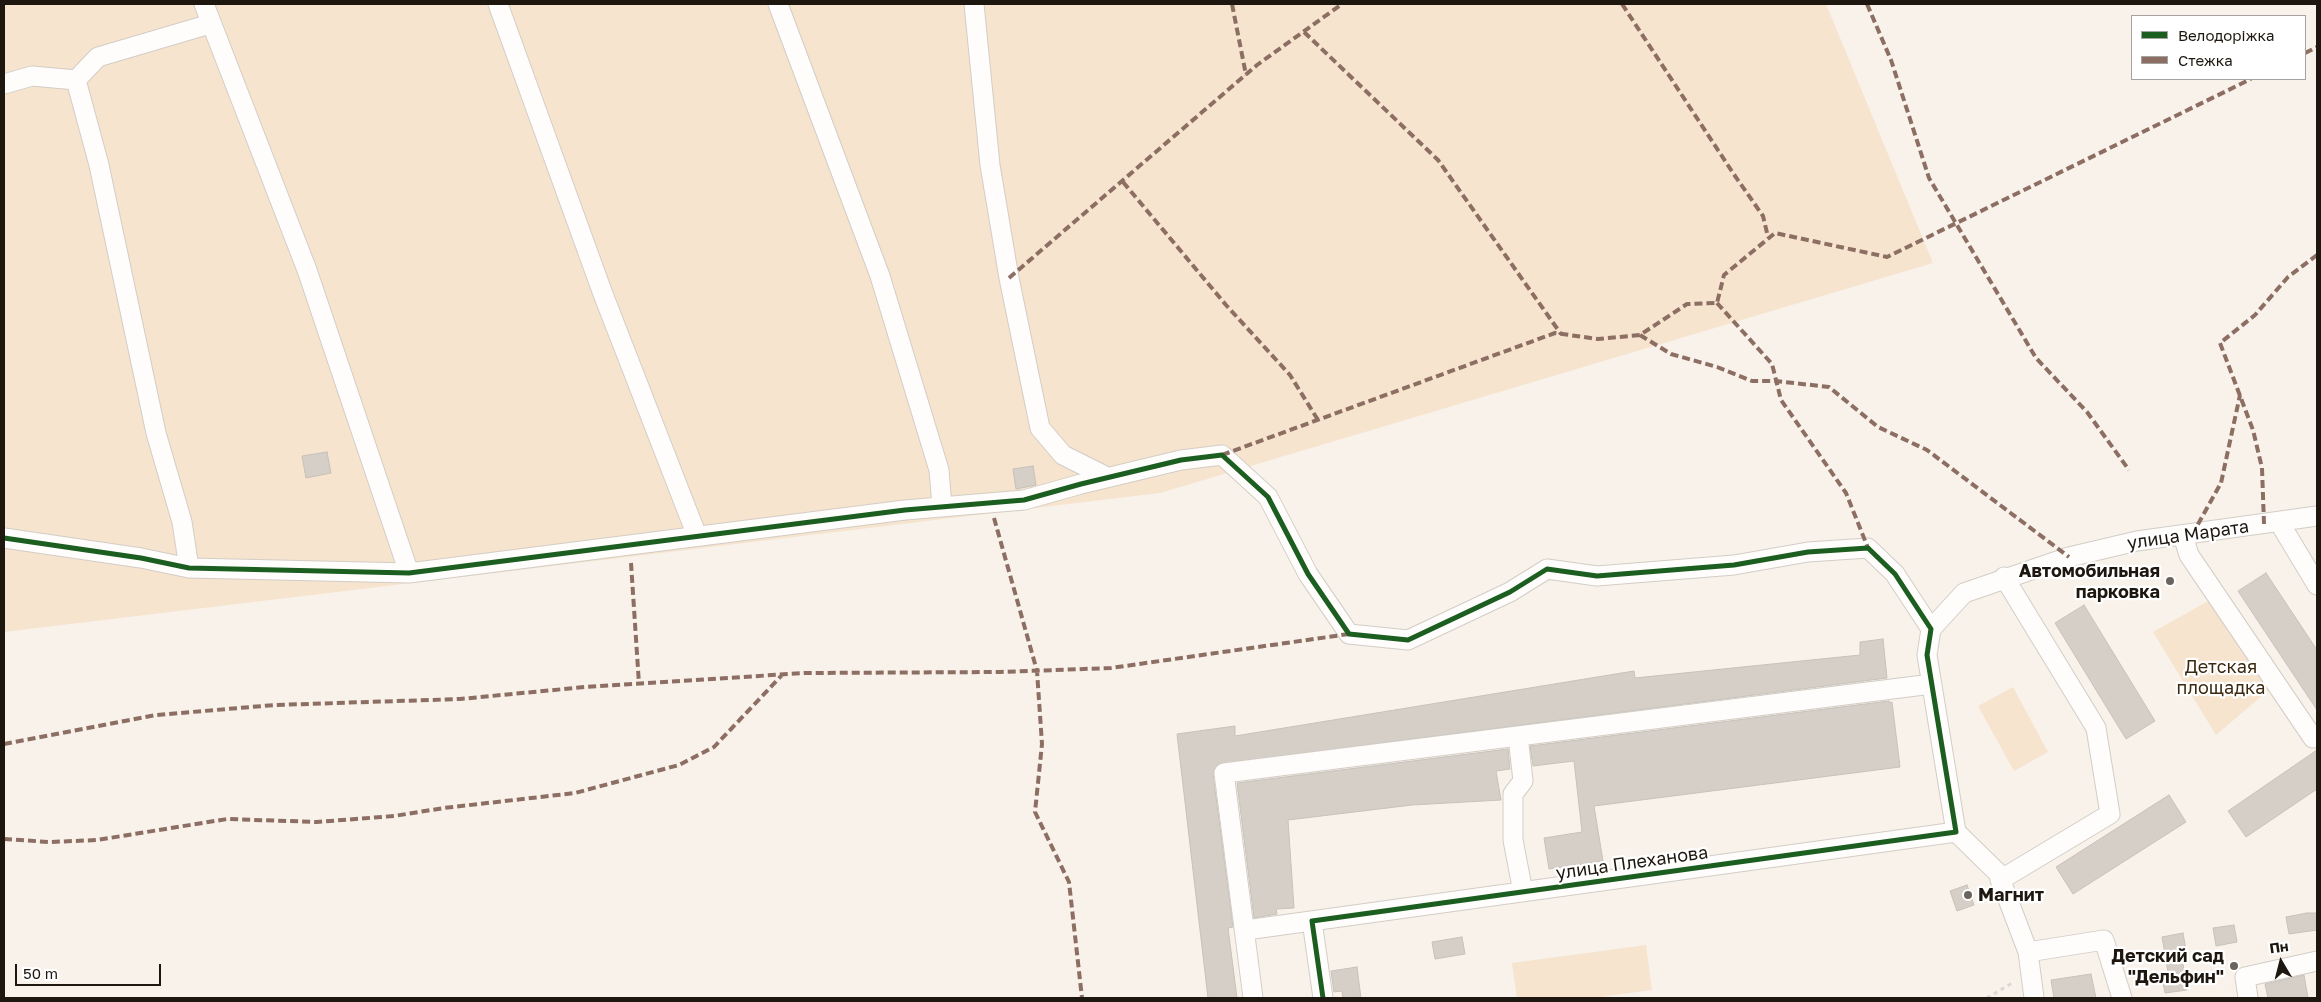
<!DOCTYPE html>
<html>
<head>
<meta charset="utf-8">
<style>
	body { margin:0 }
	#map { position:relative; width:2321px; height:1002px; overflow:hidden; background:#f8f2eb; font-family:"Golos Text",sans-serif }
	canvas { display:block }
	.frame { position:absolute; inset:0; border:5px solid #1d1710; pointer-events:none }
	.legend { position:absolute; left:2131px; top:15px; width:175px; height:65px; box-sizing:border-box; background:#fff; border:1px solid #a5a29f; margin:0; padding:6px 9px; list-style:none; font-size:15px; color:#1d1710 }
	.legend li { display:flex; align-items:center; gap:10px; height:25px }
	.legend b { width:25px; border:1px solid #a5a29f }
	.north { position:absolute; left:2256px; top:937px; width:50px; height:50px; -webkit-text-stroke:4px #fff; paint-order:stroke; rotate:352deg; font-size:14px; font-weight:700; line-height:20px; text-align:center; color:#1d1710 }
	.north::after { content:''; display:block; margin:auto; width:18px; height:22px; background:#1d1710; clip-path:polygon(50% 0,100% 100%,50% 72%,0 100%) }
	.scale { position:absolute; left:15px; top:964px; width:146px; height:22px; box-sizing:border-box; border:2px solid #1d1710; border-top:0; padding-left:6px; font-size:15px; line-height:18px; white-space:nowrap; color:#1d1710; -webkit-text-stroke:4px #fff; paint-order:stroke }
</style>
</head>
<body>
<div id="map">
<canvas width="2321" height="1002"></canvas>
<div class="frame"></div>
<ul class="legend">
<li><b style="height:6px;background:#1b5e20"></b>Велодоріжка</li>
<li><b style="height:6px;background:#8d6e63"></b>Стежка</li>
</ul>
<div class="north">Пн</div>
<div class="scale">50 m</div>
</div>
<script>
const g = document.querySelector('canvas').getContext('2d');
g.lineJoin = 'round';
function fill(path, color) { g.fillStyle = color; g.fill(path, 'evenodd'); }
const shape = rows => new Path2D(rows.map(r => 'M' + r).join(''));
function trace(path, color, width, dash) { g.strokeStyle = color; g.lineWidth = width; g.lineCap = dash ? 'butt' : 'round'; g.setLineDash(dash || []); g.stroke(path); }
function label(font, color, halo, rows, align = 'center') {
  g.font = font + ' "Golos Text",sans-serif'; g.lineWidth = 4.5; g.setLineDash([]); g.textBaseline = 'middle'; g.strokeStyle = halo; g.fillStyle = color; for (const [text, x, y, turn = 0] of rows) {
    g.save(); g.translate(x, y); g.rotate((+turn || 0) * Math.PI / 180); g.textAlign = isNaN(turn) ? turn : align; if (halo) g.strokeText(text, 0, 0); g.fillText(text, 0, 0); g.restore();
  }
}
fill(shape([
	[4,4,1826,4,1933,263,1160,493,4,632],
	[2210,600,2270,689,2216,735,2153,632],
	[2013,687,2048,752,2014,771,1978,706],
	[1646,945,1652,990,1593,998,1517,998,1512,963]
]), '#f6e4ce');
const building = shape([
	[327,452,331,473,306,478,302,456,327,452],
	[1033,466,1036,485,1016,489,1013,469,1033,466],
	[2266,573,2317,650,2317,710,2238,591,2266,573],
	[2084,605,2155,721,2126,739,2055,623,2084,605],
	[1883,639,1887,678,1218,764,1213,774,1233,927,1228,928,1237,998,1208,998,1177,734,1235,726,1235,736,1634,671,1635,678,1860,655,1860,642,1883,639],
	[1889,701,1889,703,1892,702,1900,767,1594,806,1603,861,1549,869,1544,838,1582,832,1574,761,1533,766,1530,746,1889,701],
	[1508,749,1510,769,1496,771,1501,800,1412,805,1288,820,1294,908,1276,909,1277,914,1254,918,1237,783,1508,749],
	[2317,750,2317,789,2246,837,2228,811,2317,750],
	[2169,795,2186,822,2073,894,2056,867,2169,795],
	[1967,885,1974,905,1957,911,1950,891,1967,885],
	[2307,913,2317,913,2317,930,2289,934,2286,917,2307,913],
	[2234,925,2237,942,2216,946,2213,928,2234,925],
	[2183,933,2186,950,2181,951,2187,990,2165,993,2161,973,2168,972,2162,937,2183,933],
	[1462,937,1465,954,1435,959,1432,942,1462,937],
	[1357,967,1361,998,1343,998,1342,991,1334,992,1331,971,1357,967],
	[2091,974,2096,998,2054,998,2051,980,2091,974],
	[2304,975,2308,998,2268,998,2265,984,2304,975]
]);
fill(building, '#d5cfc8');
trace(building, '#c7c1ba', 1);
const minor = shape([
	[204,4,307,270,409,573],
	[498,4,603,294,697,536],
	[778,4,880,276,939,470,942,506],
	[974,4,990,165,1009,278,1040,428,1063,455,1107,477],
	[76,80,99,165,156,433,182,522,189,568],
	[4,84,32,76,76,80,98,57,210,24],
	[2279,522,2317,585],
	[2183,536,2189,555,2313,738,2317,736],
	[4,538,141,558,189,568,409,573,905,510,1024,500,1081,484,1181,460,1222,455,1268,497,1308,574,1349,634,1408,640,1510,592,1547,569,1597,576,1734,565,1808,552,1868,548,1895,574,1931,629],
	[1931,629,1964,593,2069,557,2137,541,2317,516],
	[1931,629,1927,655,1956,832,1998,873,2028,952,2034,998],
	[1518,736,1523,781,1513,794,1513,840,1523,892],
	[2000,880,2110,814,2096,728,2004,577],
	[1312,921,1323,998],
	[1246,930,1956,832],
	[2028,952,2104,940,2122,998],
	[1253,998,1224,773,1932,684],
	[2248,998,2245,977,2317,961]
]);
trace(minor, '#d3cdc6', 21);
trace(shape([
	[1987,998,2014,982]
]), '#d9d8d6', 3, [4, 4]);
trace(minor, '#fefdfc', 19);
trace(shape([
	[1232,4,1246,75],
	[1622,4,1733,173,1763,216,1768,237],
	[1867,4,1891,60,1929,178,2036,358,2087,412,2129,470],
	[1304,32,1438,160,1561,334],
	[2305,53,2317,47],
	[1123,182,1226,305,1290,375,1318,420],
	[1009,278,1257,65,1342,4],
	[1717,303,1772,364,1781,400,1846,493,1868,548],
	[1640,335,1671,354,1717,367,1752,381,1776,381,1829,387,1878,427,1927,450,2069,557],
	[1222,455,1555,333,1598,339,1640,335,1687,304,1717,303,1724,275,1775,233,1887,257,2251,79],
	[994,518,1037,671,1042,744,1035,812,1069,882,1082,998],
	[2264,524,2262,468,2253,430,2220,343,2255,315,2288,277,2317,255],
	[2192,535,2221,483,2240,395],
	[631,563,639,684],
	[4,744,156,715,275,705,460,699,585,687,805,673,1000,672,1111,668,1349,634],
	[4,839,49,842,97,840,227,819,317,822,394,816,444,808,575,793,679,765,714,747,783,674]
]), '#8d6e63', 4, [8, 4]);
trace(shape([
	[4,538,141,558,189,568,409,573,905,510,1024,500,1081,484,1181,460,1222,455,1268,497,1308,574,1349,634,1408,640,1510,592,1547,569,1597,576,1734,565,1808,552,1868,548,1895,574,1931,629,1927,655,1956,832,1312,921,1323,998]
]), '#1b5e20', 5);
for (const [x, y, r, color] of [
	[2170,581,5,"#6a645d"],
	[1968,895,5,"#6a645d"],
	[2234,966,5,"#6a645d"]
]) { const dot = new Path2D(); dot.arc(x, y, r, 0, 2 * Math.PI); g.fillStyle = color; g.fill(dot); trace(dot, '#fff', 2); }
label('18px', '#1d1710', '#fff', [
	["улица Марата",2188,535,-8],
	["улица Плеханова",1632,863,-8]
]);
label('bold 18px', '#1d1710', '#fff', [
	["Автомобильная",2160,571],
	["парковка",2160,592],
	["Магнит",1978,895,"left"],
	["Детский сад",2224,956],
	["\"Дельфин\"",2224,977]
], 'right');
label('18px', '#3b2910', '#fff', [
	["Детская",2221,667],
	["площадка",2221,688]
]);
</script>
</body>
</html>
